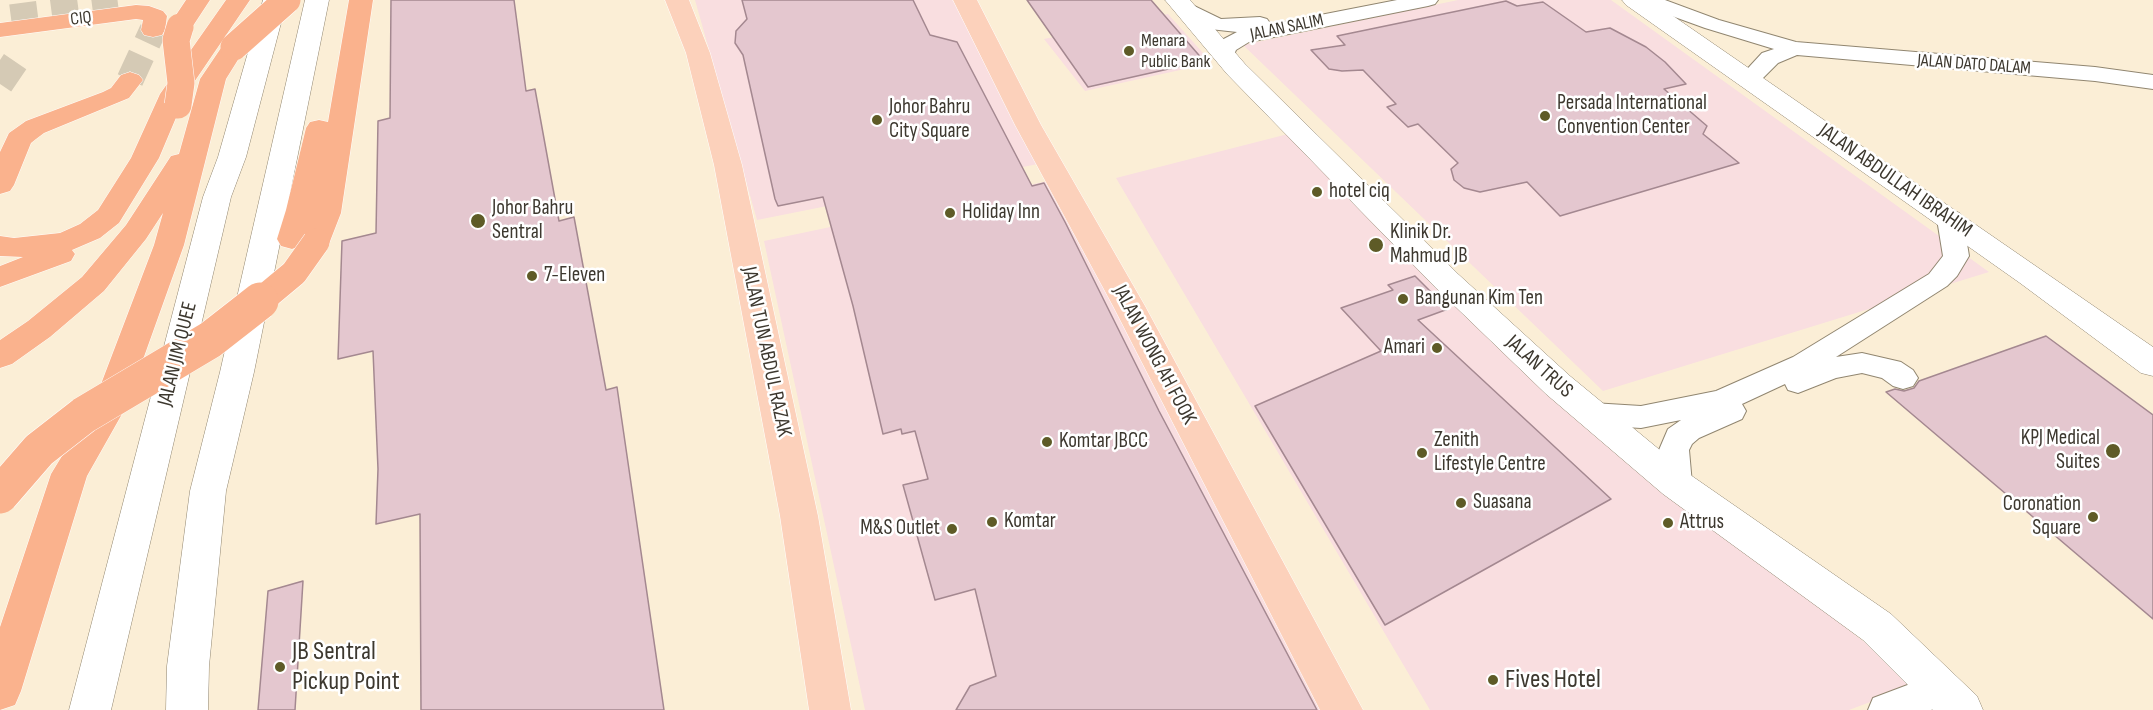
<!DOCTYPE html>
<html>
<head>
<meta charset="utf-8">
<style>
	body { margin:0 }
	canvas { display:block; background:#fbeed6 }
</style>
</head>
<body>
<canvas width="2153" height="710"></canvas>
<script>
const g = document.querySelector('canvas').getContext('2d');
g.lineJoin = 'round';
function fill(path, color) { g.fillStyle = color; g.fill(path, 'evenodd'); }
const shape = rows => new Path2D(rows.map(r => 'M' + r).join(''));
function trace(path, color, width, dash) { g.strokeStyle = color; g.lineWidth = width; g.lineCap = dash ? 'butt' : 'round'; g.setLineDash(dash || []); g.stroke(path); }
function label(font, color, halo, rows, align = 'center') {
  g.font = font + ' "Sofia Sans Condensed",sans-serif'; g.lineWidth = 5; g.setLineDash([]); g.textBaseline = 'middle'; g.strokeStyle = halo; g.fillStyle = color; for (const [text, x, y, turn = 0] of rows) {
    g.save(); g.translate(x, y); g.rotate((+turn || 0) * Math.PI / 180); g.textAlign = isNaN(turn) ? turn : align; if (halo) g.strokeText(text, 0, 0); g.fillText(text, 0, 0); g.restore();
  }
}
fill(shape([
	[695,0,957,0,1043,163,757,220],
	[1458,0,1611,0,1989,272,1603,391,1243,45],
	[1168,14,1212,63,1085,91,1044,39],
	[1288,134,1825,611,1918,684,1849,710,1430,710,1116,178],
	[1053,180,1321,710,865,710,764,241]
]), '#f9dee0');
const building = shape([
	[391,0,514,0,526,91,535,89,559,221,574,217,606,390,617,387,664,710,421,710,420,514,376,524,378,469,373,351,338,359,342,241,376,233,378,121,390,118,391,0],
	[742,0,913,0,930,35,957,42,1032,186,1044,183,1065,222,1159,411,1317,710,956,710,970,686,996,676,975,589,935,600,903,485,928,479,915,431,902,434,901,429,883,434,853,306,823,197,778,206,775,199,743,55,735,43,736,31,747,19,742,0],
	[1027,0,1151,0,1204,61,1088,87,1027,0],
	[1506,1,1517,6,1543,2,1586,32,1610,28,1646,47,1665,62,1686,84,1664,89,1707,126,1703,134,1739,163,1560,216,1527,182,1480,192,1464,188,1454,180,1451,169,1458,163,1418,124,1408,127,1387,107,1396,104,1363,70,1342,71,1329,69,1311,50,1345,45,1337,36,1506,1],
	[1415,276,1448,309,1418,320,1611,499,1385,625,1255,406,1381,351,1341,308,1393,290,1388,285,1415,276],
	[2046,336,2153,415,2153,619,1886,392,1895,389,1904,391,1914,388,1919,381,2046,336],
	[303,581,295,710,258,710,268,591,303,581]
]);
fill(building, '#e4c7cf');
trace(building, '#a48890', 1.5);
trace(shape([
	[11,18,118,4],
	[130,80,153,30],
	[0,84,21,53]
]), '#d5cab5', 27, [27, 14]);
const street = shape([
	[1182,0,1221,19,1260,17,1267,19,1270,23,1269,25,1397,0,1438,0,1435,4,1428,6,1249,42,1236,50,1232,59,1224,60,1216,59,1213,54,1215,47,1218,42,1237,32,1210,29,1175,10,1172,6,1175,2,1182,0],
	[1636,0,1665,0,1719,20,1796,42,2095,67,2153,75,2153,89,2095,81,1797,55,1778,63,1757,84,1749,86,1741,84,1738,79,1762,53,1774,49,1705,28,1639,4,1636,0],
	[1950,211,1959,213,1963,219,1969,256,1957,276,1947,286,1836,357,1862,353,1901,362,1913,370,1918,378,1913,386,1903,389,1893,386,1882,378,1862,373,1836,378,1798,393,1788,390,1785,384,1742,404,1746,411,1742,419,1699,438,1692,444,1689,450,1692,484,1687,493,1676,497,1665,493,1660,484,1659,450,1668,429,1681,420,1641,428,1592,425,1581,422,1577,414,1581,406,1592,403,1641,406,1716,391,1793,357,1929,274,1943,256,1937,219,1941,213,1950,211],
	[1942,672,1955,677,1960,689,1955,701,1931,710,1868,710,1873,698,1942,672]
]);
const secondary = shape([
	[263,0,287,0,246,157,231,197,111,710,69,710,203,197,218,157,263,0],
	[305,0,329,0,254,372,226,491,209,666,208,710,166,710,167,666,190,491,220,372,305,0],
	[1165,0,1190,0,1245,64,1458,274,1570,376,1689,474,1891,614,1977,696,1983,710,1933,710,1863,640,1663,494,1546,394,1436,288,1227,74,1165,0],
	[1622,0,1650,0,2153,347,2153,376,2141,373,2020,283,1626,5,1622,0]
]);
const primary = shape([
	[665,0,689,0,710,53,742,165,818,516,851,710,809,710,780,516,714,165,686,53,665,0],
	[953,0,977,0,1041,125,1145,306,1363,710,1320,710,1113,306,1015,125,953,0]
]);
const highway = shape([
	[186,0,210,0,189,32,180,34,171,32,168,27,186,0],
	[226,0,250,0,186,94,159,158,119,223,100,238,72,250,75,254,71,261,0,287,0,266,23,257,0,256,0,236,14,238,60,233,80,224,98,210,131,158,160,94,226,0],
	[349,0,373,0,341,213,327,249,316,252,305,249,303,245,292,249,281,246,277,239,286,210,306,128,310,122,319,120,328,122,349,0],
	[136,5,149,6,163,11,167,16,165,30,162,35,153,37,144,35,141,30,143,20,136,19,0,37,0,23,136,5],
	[234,40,243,42,246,47,226,79,184,245,126,407,87,476,21,691,15,705,0,710,0,627,51,474,93,405,154,245,163,213,146,239,104,291,50,337,12,364,0,368,0,340,28,321,82,277,126,225,171,156,179,154,200,79,225,42,234,40],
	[130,72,139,75,143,80,129,98,44,133,36,139,31,143,14,185,10,191,0,194,0,152,9,133,26,121,103,92,111,88,121,75,130,72]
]);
trace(street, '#918670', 2);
trace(secondary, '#918670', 1);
trace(primary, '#fff', 1);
trace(highway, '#fff', 1);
fill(street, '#fff');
fill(secondary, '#fff');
fill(primary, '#fcd1bb');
fill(highway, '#fab28d');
const highwayBridgeFar1 = shape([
	[234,47,287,0],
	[178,105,181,83,176,40,180,27],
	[258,303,294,273,316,242]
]);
const highwayBridge = shape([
	[0,495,39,450,84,415,210,340,260,301]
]);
trace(highwayBridgeFar1, '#fff', 28, []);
trace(highwayBridge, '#fff', 38, []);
trace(highwayBridgeFar1, '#fab28d', 27);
trace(highwayBridge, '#fab28d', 37);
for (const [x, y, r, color] of [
	[1129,51,6,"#5e5b27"],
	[1545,116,6,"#5e5b27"],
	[877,120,6,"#5e5b27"],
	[1317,192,6,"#5e5b27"],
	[950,213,6,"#5e5b27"],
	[478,221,8,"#5e5b27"],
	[1376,245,8,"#5e5b27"],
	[532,276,6,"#5e5b27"],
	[1403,299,6,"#5e5b27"],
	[1437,348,6,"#5e5b27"],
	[1047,442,6,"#5e5b27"],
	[2113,451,8,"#5e5b27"],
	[1422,453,6,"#5e5b27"],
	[1461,503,6,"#5e5b27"],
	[2093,517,6,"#5e5b27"],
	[992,522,6,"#5e5b27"],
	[1668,523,6,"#5e5b27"],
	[952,529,6,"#5e5b27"],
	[280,667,6,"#5e5b27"],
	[1493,680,6,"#5e5b27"]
]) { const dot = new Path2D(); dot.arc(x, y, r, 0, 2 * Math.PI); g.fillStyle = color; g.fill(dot); trace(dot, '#fff', 2); }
label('18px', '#3d382f', '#fff', [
	["CIQ",81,19,-7],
	["JALAN SALIM",1287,28,-12],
	["JALAN DATO DALAM",1974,65,4]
]);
label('18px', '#3d382f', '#fff', [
	["Menara",1141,41],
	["Public Bank",1141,62]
], 'left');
label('21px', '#3d382f', '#fff', [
	["Persada International",1557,104],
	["Convention Center",1557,128],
	["Johor Bahru",889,108],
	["City Square",889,132],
	["hotel ciq",1329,192],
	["Johor Bahru",492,209],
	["Sentral",492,233],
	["Holiday Inn",962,213],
	["Klinik Dr.",1390,233],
	["Mahmud JB",1390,257],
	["7-Eleven",544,276],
	["Bangunan Kim Ten",1415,299],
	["Amari",1425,348,"right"],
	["KPJ Medical",2100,439,"right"],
	["Suites",2100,463,"right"],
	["Zenith",1434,441],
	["Lifestyle Centre",1434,465],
	["Komtar JBCC",1059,442],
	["Suasana",1473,503],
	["Coronation",2081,505,"right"],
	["Square",2081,529,"right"],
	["Komtar",1004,522],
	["Attrus",1680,523],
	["M&S Outlet",940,529,"right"]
], 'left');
label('21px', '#3d382f', '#fff', [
	["JALAN ABDULLAH IBRAHIM",1895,181,35],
	["JALAN TUN ABDUL RAZAK",766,352,78],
	["JALAN JIM QUEE",178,354,-76],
	["JALAN WONG AH FOOK",1154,355,62],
	["JALAN TRUS",1539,367,42]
]);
label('26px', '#3d382f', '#fff', [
	["JB Sentral",292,652],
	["Pickup Point",292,682],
	["Fives Hotel",1505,680]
], 'left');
</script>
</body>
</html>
